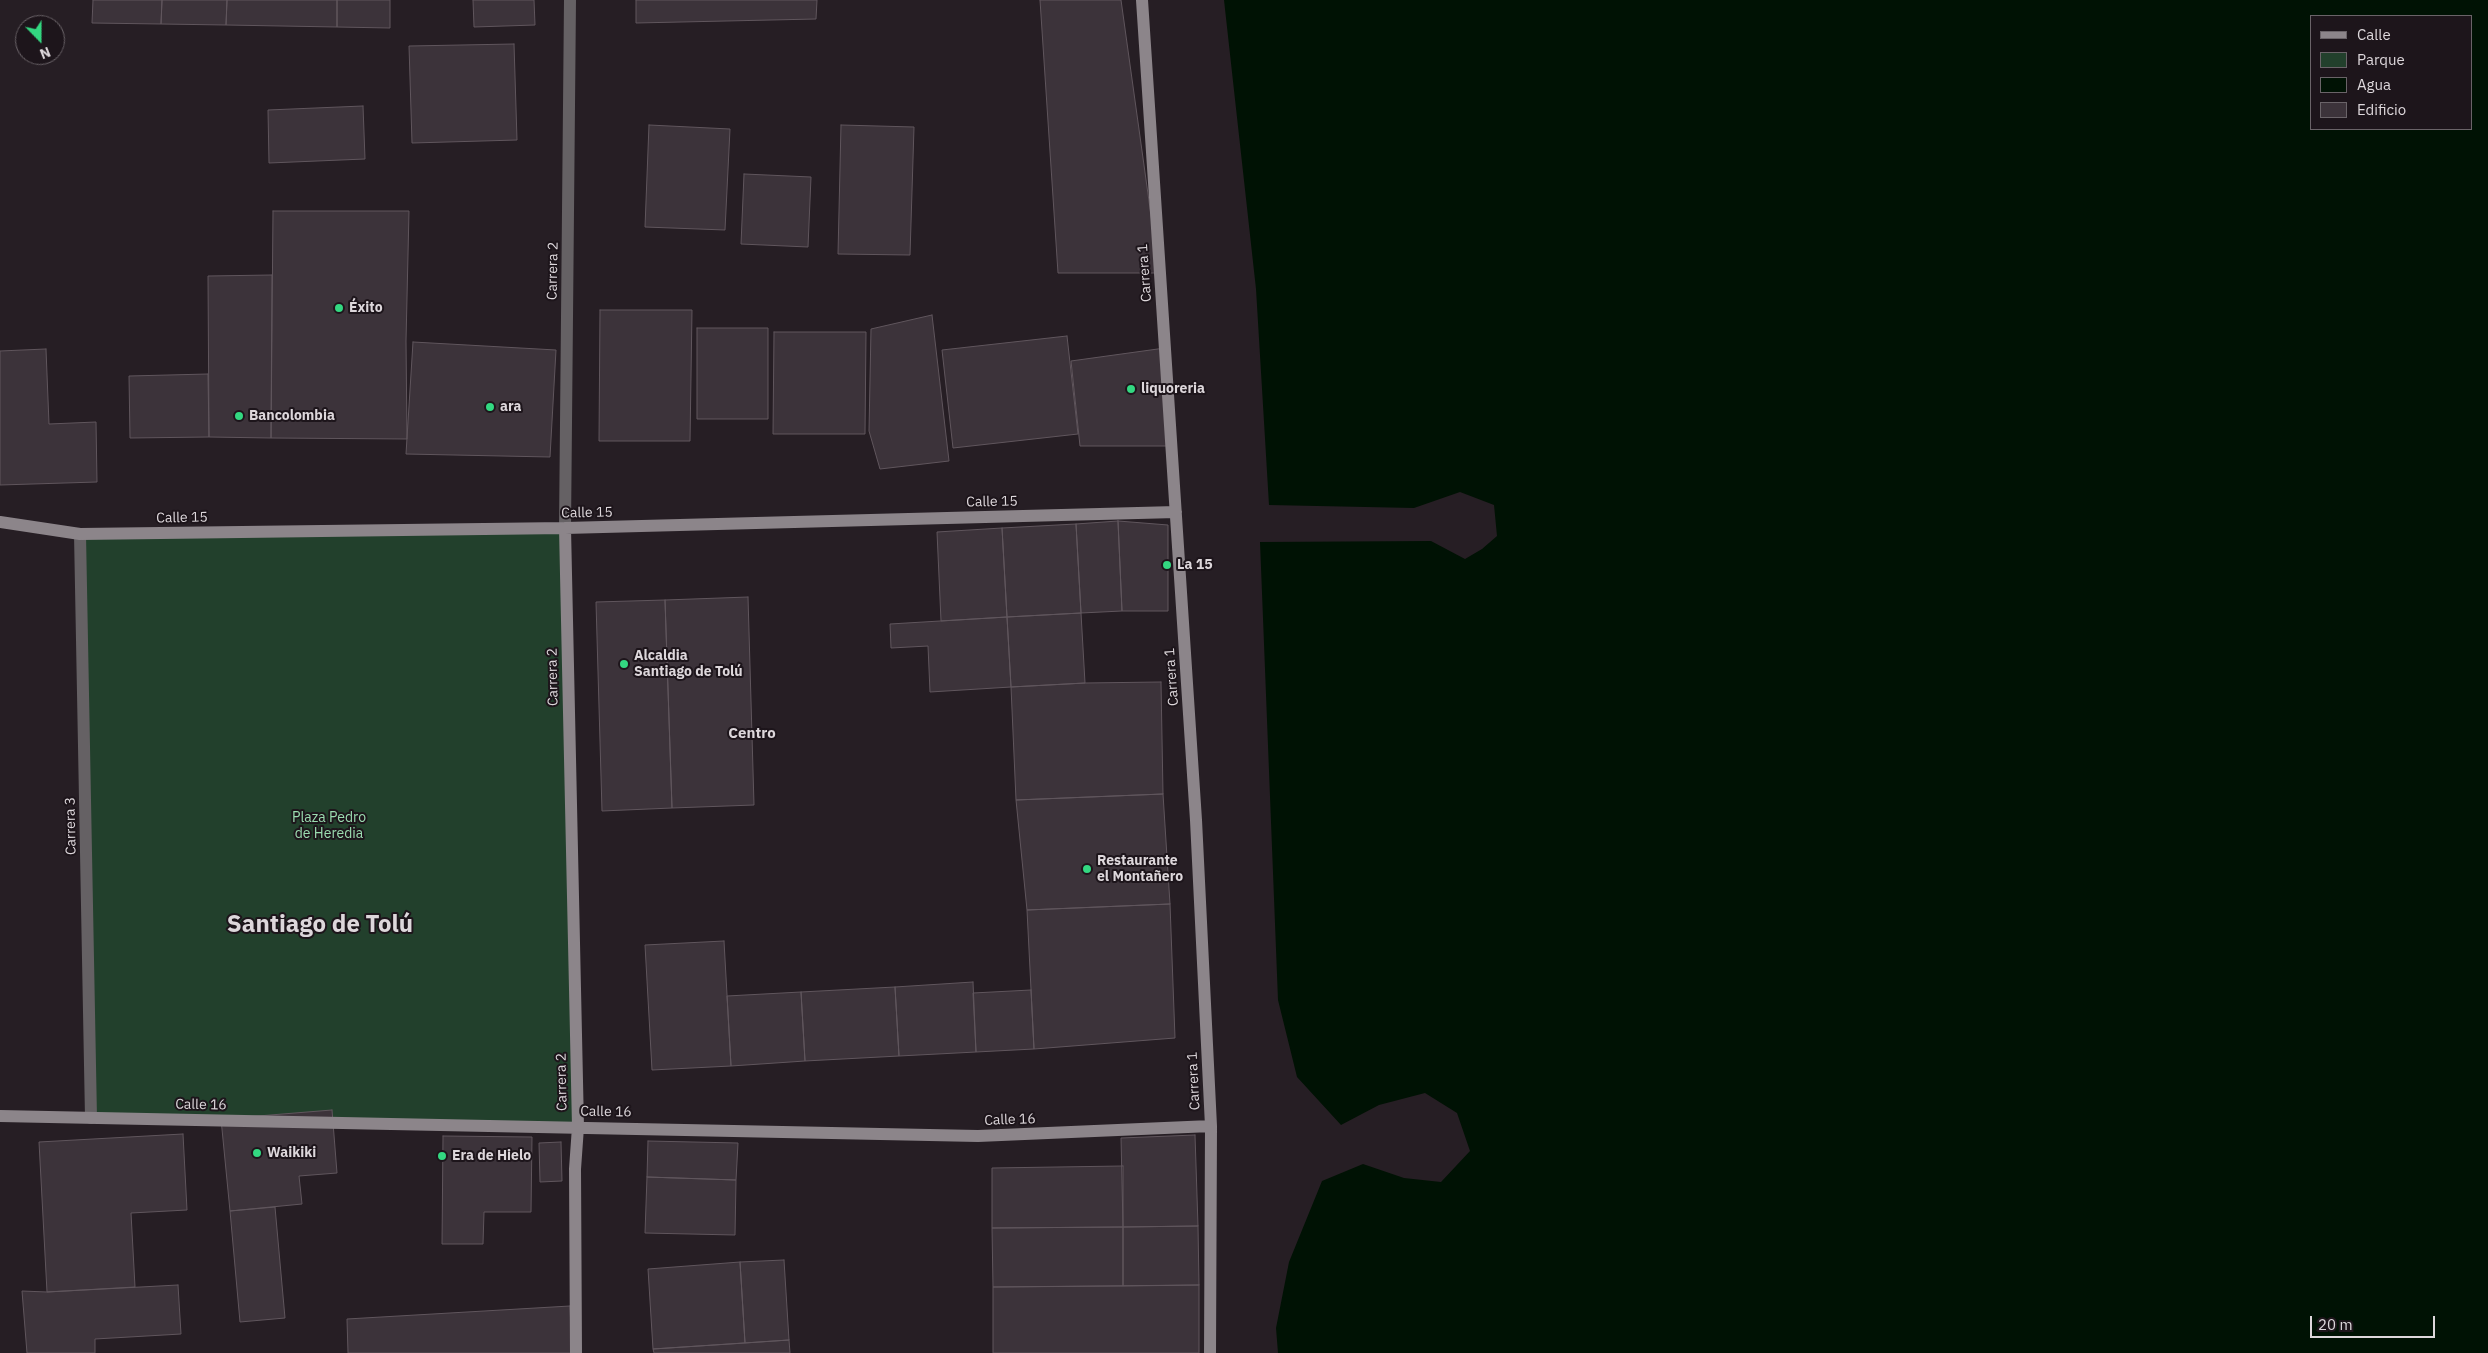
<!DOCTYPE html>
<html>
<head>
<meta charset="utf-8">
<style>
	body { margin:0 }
	#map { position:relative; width:2488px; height:1353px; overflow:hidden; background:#261e24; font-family:"IBM Plex Sans",sans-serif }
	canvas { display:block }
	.legend { position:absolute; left:2310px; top:15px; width:162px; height:115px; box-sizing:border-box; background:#1d151b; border:1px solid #6a6368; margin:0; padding:6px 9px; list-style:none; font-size:15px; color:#ddd7db }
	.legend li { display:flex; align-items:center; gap:10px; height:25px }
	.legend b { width:25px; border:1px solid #6a6368 }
	.north { position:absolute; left:15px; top:15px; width:50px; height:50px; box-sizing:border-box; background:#1d151b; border:1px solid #6a6368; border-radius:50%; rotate:158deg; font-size:14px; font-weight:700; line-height:20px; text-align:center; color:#ddd7db }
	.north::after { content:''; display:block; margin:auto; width:18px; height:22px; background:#33d881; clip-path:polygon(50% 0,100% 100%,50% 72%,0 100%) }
	.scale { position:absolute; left:2310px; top:1316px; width:125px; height:22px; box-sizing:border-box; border:2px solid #ddd7db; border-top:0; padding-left:6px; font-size:15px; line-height:18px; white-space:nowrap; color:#ddd7db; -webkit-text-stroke:4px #1d151b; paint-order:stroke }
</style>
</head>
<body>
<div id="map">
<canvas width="2488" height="1353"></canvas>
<ul class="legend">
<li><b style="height:6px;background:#8c858a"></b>Calle</li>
<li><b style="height:14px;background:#22402c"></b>Parque</li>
<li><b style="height:14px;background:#001204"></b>Agua</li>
<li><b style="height:14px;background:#3c333a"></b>Edificio</li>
</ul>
<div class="north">N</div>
<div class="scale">20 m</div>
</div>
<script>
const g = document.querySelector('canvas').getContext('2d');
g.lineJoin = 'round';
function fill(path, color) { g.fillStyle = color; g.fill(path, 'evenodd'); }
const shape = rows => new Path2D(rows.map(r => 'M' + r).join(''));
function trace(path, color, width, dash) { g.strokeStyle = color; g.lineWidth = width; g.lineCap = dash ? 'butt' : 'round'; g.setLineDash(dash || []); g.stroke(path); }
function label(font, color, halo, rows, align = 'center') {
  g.font = font + ' "IBM Plex Sans",sans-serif'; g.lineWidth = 4; g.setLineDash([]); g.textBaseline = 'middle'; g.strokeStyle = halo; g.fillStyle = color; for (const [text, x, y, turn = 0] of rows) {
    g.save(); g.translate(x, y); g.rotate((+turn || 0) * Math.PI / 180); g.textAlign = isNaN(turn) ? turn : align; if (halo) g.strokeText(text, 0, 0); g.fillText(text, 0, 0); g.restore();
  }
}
fill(shape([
	[565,528,578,1127,91,1118,80,534]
]), '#22402c');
fill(shape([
	[1224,0,2488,0,2488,1353,1278,1353,1276,1328,1289,1262,1322,1181,1363,1164,1404,1178,1441,1182,1470,1151,1457,1113,1425,1093,1379,1105,1341,1125,1297,1077,1278,1000,1260,542,1431,541,1465,559,1482,549,1497,536,1494,505,1460,492,1414,508,1269,505,1256,289],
	[2312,16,2472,16,2472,129,2312,129]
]), '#001204');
const building = shape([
	[93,0,162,0,161,24,92,23,93,0],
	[162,0,227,0,226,25,161,24,162,0],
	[227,0,337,0,337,27,226,25,227,0],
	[337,0,390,0,390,28,337,27,337,0],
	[473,0,534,0,535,25,474,27,473,0],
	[636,0,817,0,816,19,636,23,636,0],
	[1040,0,1121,0,1159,273,1058,273,1040,0],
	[514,44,517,140,412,143,409,46,514,44],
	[363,106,365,159,269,163,268,110,363,106],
	[649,125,730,129,725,230,645,227,649,125],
	[841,125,914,127,910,255,838,254,841,125],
	[744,174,811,177,808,247,741,244,744,174],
	[273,211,409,211,406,341,407,439,271,438,273,211],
	[272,275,271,438,209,437,208,276,272,275],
	[600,310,692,310,690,441,599,441,600,310],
	[932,315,949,461,880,469,869,431,871,329,932,315],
	[697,328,768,328,768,419,697,419,697,328],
	[774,332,866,332,865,434,773,434,774,332],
	[1067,336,1078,434,953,448,942,350,1067,336],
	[413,342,556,350,550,457,406,454,413,342],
	[1165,348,1170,446,1080,446,1071,361,1165,348],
	[46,349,49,424,96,422,97,482,0,485,0,351,46,349],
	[208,374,209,437,130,438,129,376,208,374],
	[1118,521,1168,525,1168,611,1122,611,1118,521],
	[1118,521,1122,611,1081,613,1076,524,1118,521],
	[1076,524,1081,613,1007,617,1002,528,1076,524],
	[1002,528,1007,617,941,621,937,532,1002,528],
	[748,597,754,805,672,808,665,600,748,597],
	[665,600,672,808,602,811,596,602,665,600],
	[1081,613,1085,683,1011,687,1007,617,1081,613],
	[1007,617,1011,687,930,692,928,646,891,648,890,624,1007,617],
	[1161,682,1163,794,1016,800,1011,687,1085,683,1161,682],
	[1163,794,1170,904,1027,910,1016,800,1163,794],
	[1170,904,1175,1038,1034,1049,1027,910,1170,904],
	[724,941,731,1066,652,1070,645,945,724,941],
	[973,982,976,1052,899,1056,895,987,973,982],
	[895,987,899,1056,805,1061,801,992,895,987],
	[1031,990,1034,1049,976,1052,973,993,1031,990],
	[801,992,805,1061,731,1066,727,996,801,992],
	[332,1110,337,1173,299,1176,302,1204,230,1211,221,1119,332,1110],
	[183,1134,187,1210,131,1213,135,1287,47,1292,39,1142,183,1134],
	[1195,1135,1198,1226,1123,1227,1121,1138,1195,1135],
	[443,1136,532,1137,531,1212,484,1212,483,1244,442,1244,443,1136],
	[648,1141,738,1143,736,1180,647,1177,648,1141],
	[561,1142,562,1181,540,1182,539,1143,561,1142],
	[1123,1166,1123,1227,992,1228,992,1168,1123,1166],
	[647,1177,736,1180,735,1235,645,1233,647,1177],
	[275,1207,285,1318,240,1322,230,1211,275,1207],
	[1198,1226,1199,1285,1123,1286,1123,1227,1198,1226],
	[1123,1227,1123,1286,993,1287,992,1228,1123,1227],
	[784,1260,789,1340,745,1343,740,1262,784,1260],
	[740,1262,745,1343,653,1349,648,1269,740,1262],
	[178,1285,181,1334,95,1339,95,1353,27,1353,22,1291,47,1292,178,1285],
	[1199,1285,1199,1353,993,1353,993,1287,1199,1285],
	[570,1306,572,1353,348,1353,347,1319,570,1306],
	[789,1340,790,1353,654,1353,653,1349,789,1340]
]);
fill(building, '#3c333a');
trace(building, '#60565d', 1);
trace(shape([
	[565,528,570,0],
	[80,534,91,1118]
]), '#656164', 12);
trace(shape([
	[1142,0,1196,820,1211,1126,1210,1353],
	[0,522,80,534,565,528,1176,512],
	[565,528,578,1127,575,1169,576,1353],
	[0,1116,978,1136,1211,1126]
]), '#8c858a', 12);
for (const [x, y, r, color] of [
	[339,308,5,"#33d881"],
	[1131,389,5,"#33d881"],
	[490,407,5,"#33d881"],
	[239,416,5,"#33d881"],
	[1167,565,5,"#33d881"],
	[624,664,5,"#33d881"],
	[1087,869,5,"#33d881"],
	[257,1153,5,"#33d881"],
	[442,1156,5,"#33d881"]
]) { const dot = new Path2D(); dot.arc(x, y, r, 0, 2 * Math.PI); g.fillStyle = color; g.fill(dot); trace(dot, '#1d151b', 2); }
label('14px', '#ddd7db', '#1d151b', [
	["Carrera 2",553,271,-89],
	["Carrera 1",1145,273,-94],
	["Calle 15",992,502,-1],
	["Calle 15",587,513,-1],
	["Calle 15",182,518,-1],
	["Carrera 2",553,677,-91],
	["Carrera 1",1172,677,-94],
	["Carrera 3",71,826,-91],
	["Carrera 1",1194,1081,-93],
	["Carrera 2",562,1082,-91],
	["Calle 16",201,1105,1],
	["Calle 16",606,1112,1],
	["Calle 16",1010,1120,-2]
]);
label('bold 14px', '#ddd7db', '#1d151b', [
	["Éxito",349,308],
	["liquoreria",1141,389],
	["ara",500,407],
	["Bancolombia",249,416],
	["La 15",1177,565],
	["Alcaldia",634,656],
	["Santiago de Tolú",634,672],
	["Restaurante",1097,861],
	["el Montañero",1097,877],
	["Waikiki",267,1153],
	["Era de Hielo",452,1156]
], 'left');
label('14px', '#9bdcb0', '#1d151b', [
	["Plaza Pedro",329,818],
	["de Heredia",329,834]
]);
label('bold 15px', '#ddd7db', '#1d151b', [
	["Centro",752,734]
]);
label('bold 24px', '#ddd7db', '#1d151b', [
	["Santiago de Tolú",320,925]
]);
</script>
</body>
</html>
